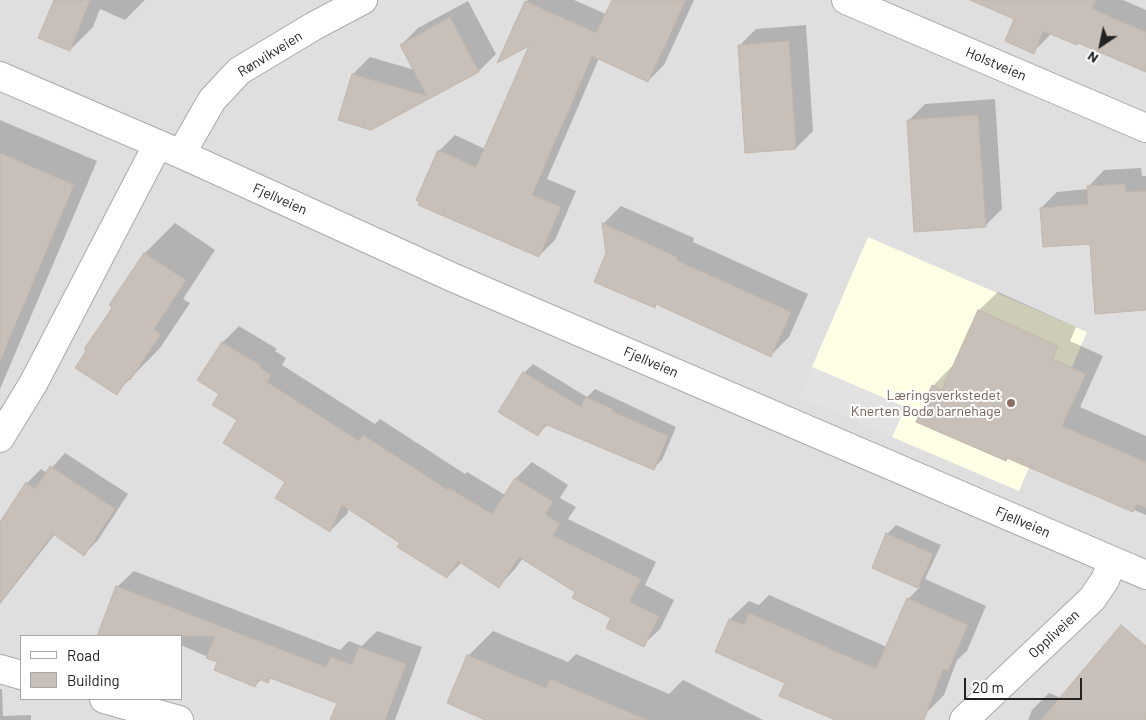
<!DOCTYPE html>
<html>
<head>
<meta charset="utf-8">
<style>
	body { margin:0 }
	#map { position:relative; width:1146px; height:720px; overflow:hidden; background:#f2efe9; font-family:Barlow,sans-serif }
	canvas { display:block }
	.legend { position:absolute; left:20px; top:635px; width:162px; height:65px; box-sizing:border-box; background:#fff; border:1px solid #a7a7a7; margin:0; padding:6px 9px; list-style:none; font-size:15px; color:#222 }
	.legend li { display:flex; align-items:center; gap:10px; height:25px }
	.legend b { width:25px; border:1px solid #a7a7a7 }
	.north { position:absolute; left:1076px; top:20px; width:50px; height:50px; -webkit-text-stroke:4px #fff; paint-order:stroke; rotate:214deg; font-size:14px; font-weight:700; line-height:20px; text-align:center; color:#222 }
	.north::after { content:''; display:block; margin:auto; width:18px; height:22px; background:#222; clip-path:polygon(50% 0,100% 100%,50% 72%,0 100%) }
	.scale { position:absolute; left:964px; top:678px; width:118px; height:22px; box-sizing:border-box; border:2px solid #222; border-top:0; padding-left:6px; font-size:15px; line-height:18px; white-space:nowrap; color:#222; -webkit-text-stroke:4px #fff; paint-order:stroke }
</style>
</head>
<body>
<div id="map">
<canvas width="1146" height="720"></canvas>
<ul class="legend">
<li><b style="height:6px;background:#fff"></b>Road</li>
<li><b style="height:14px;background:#c7bfb8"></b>Building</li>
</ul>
<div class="north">N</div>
<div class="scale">20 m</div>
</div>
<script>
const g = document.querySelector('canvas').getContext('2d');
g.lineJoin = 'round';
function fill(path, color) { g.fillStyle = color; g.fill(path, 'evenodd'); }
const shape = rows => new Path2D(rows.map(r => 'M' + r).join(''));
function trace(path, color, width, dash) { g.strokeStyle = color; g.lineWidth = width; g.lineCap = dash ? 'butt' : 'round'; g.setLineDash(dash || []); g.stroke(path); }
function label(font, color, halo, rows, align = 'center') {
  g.font = font + ' Barlow,sans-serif'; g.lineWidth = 4; g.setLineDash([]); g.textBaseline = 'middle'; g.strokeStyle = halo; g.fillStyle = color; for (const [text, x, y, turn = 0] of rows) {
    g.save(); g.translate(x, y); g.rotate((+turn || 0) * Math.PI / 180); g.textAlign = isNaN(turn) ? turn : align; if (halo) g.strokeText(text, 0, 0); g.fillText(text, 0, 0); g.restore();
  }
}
fill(shape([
	[0,0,1146,0,1146,720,0,720],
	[21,636,181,636,181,699,21,699]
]), '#e0dfdf');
fill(shape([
	[868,237,1087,332,1019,491,892,437,905,407,812,367]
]), '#ffffe5');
fill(shape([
	[812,367,905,407,892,437,799,397]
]), '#e2e2e2');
fill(shape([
	[55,0,145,0,125,20,100,9,93,27,70,50],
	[528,0,574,0,606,14,613,0,694,0,664,65,648,81,599,58,547,179,576,191,555,240,539,256,439,151,455,135,485,149,531,44,526,2],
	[1023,0,1123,0,1146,10,1146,71,1078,42,1051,33,1049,36,1033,52],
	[468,1,496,54,479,71,371,128,353,74,370,57,415,70,401,45,418,28],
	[806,25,813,131,796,148,739,46,756,29],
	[995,99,1002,209,985,226,908,121,925,104],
	[0,120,97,161,0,389],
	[1141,168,1142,176,1146,176,1146,302,1091,243,1041,208,1057,192,1088,189,1088,187,1104,170],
	[621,206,694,238,693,242,808,294,789,337,771,355,657,303,654,306,607,254,603,224],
	[175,223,215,250,183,299,190,303,160,348,116,393,114,307,145,253],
	[998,292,1076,327,1070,341,1103,356,1080,407,1146,436,1146,515,1008,457,1006,460,933,386,951,367,953,368,979,310],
	[239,326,277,349,275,351,286,358,282,365,375,424,380,419,465,474,467,472,505,495,516,478,532,462,568,485,560,498,576,507,568,519,656,562,645,585,674,600,660,629,643,645,613,617,577,591,523,558,515,569,499,586,462,562,447,577,402,542,349,508,347,514,330,531,239,420,220,393,199,380,223,342],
	[533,364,587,397,595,389,676,427,662,460,653,468,548,424,538,434,524,373],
	[65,453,128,494,98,540,84,554,55,534,0,604,0,524,27,483,41,469,47,473],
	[896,525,941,545,925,579,986,606,967,651,957,660,944,695,919,720,838,720,786,682,716,652,730,619,749,601,759,605,769,595,887,647,908,599,920,587,873,568,887,534],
	[134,571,340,650,349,641,362,646,377,631,422,647,395,720,332,720,338,702,272,677,268,681,262,679,255,685,219,662,181,645,181,636,98,636,117,587],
	[493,631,568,662,576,654,669,694,683,680,763,720,489,720,468,656],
	[1146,652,1146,720,1028,720,1032,710,1049,693,1061,698],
	[0,689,2,689,3,716,31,715,31,720,0,720]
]), '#0003');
const building = shape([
	[54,0,90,0,70,51,38,38,54,0],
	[612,0,686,0,648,82,592,56,532,195,561,207,539,257,418,205,419,202,416,200,438,150,476,167,529,46,497,63,525,1,596,33,612,0],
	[970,0,1096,0,1092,9,1146,32,1146,72,1078,43,1077,45,1043,31,1034,54,1005,41,1014,19,970,0],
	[450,17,479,72,371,130,338,120,352,74,427,96,400,45,450,17],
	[789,41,796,149,745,153,738,45,789,41],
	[978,115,986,227,914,232,907,120,978,115],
	[0,153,74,185,0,361,0,153],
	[1125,184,1126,192,1146,191,1146,310,1095,314,1090,244,1043,247,1040,208,1088,204,1087,186,1125,184],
	[602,223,677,257,676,260,791,312,771,357,656,304,655,308,594,282,606,253,602,223],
	[144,253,186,280,154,329,161,334,130,380,128,378,117,395,75,368,86,351,84,349,112,308,109,305,144,253],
	[978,310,1058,346,1052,359,1086,374,1062,426,1146,462,1146,508,1137,504,1133,512,1007,458,1006,461,916,422,932,385,942,390,978,310],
	[222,342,261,366,260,368,271,375,267,382,359,441,363,435,448,490,449,488,492,514,515,478,553,502,545,514,560,524,553,536,641,579,629,602,659,616,644,647,606,628,611,618,572,598,575,592,519,557,499,588,458,561,447,578,397,547,400,543,342,505,330,532,275,498,285,482,223,443,237,420,212,405,219,394,197,380,222,342],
	[523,372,581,407,585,397,613,409,612,411,668,436,654,470,545,424,538,436,498,412,523,372],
	[50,466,115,509,84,556,53,534,0,603,0,522,26,482,35,489,50,466],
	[886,533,933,554,918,588,872,568,886,533],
	[116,586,326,667,331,657,352,665,359,647,406,664,385,720,330,720,337,703,270,678,268,683,259,679,255,687,214,670,217,662,206,658,215,636,97,636,116,586],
	[907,598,968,625,948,671,943,669,924,720,835,720,779,696,785,683,715,652,729,619,744,625,749,613,876,669,907,598],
	[1121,625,1146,646,1146,720,1041,720,1121,625],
	[467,655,546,688,550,679,647,720,485,720,447,703,467,655]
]);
fill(building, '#c7bfb8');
trace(building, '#c4b6ab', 1);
const minor = shape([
	[846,0,1146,128],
	[0,76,181,154,454,278,1146,575],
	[181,154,212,100,239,71,314,26,363,0],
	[0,438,33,384,158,144],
	[0,669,21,675],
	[104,699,179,720],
	[964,720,1092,599,1105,580,1113,561]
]);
trace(minor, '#a9a9a9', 30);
trace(minor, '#fff', 28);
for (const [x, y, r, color] of [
	[1011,403,5,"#8d6e63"]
]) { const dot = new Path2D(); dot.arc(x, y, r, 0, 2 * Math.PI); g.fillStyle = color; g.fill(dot); trace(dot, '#fff', 2); }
label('14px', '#222', '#fff', [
	["Rønvikveien",270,54,-32],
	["Holstveien",996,64,23],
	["Fjellveien",280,199,24],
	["Fjellveien",651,362,23],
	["Fjellveien",1023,522,23],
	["Oppliveien",1054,634,-43]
]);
label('14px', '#785e54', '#fff', [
	["Læringsverkstedet",1001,395],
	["Knerten Bodø barnehage",1001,411]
], 'right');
</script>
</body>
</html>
